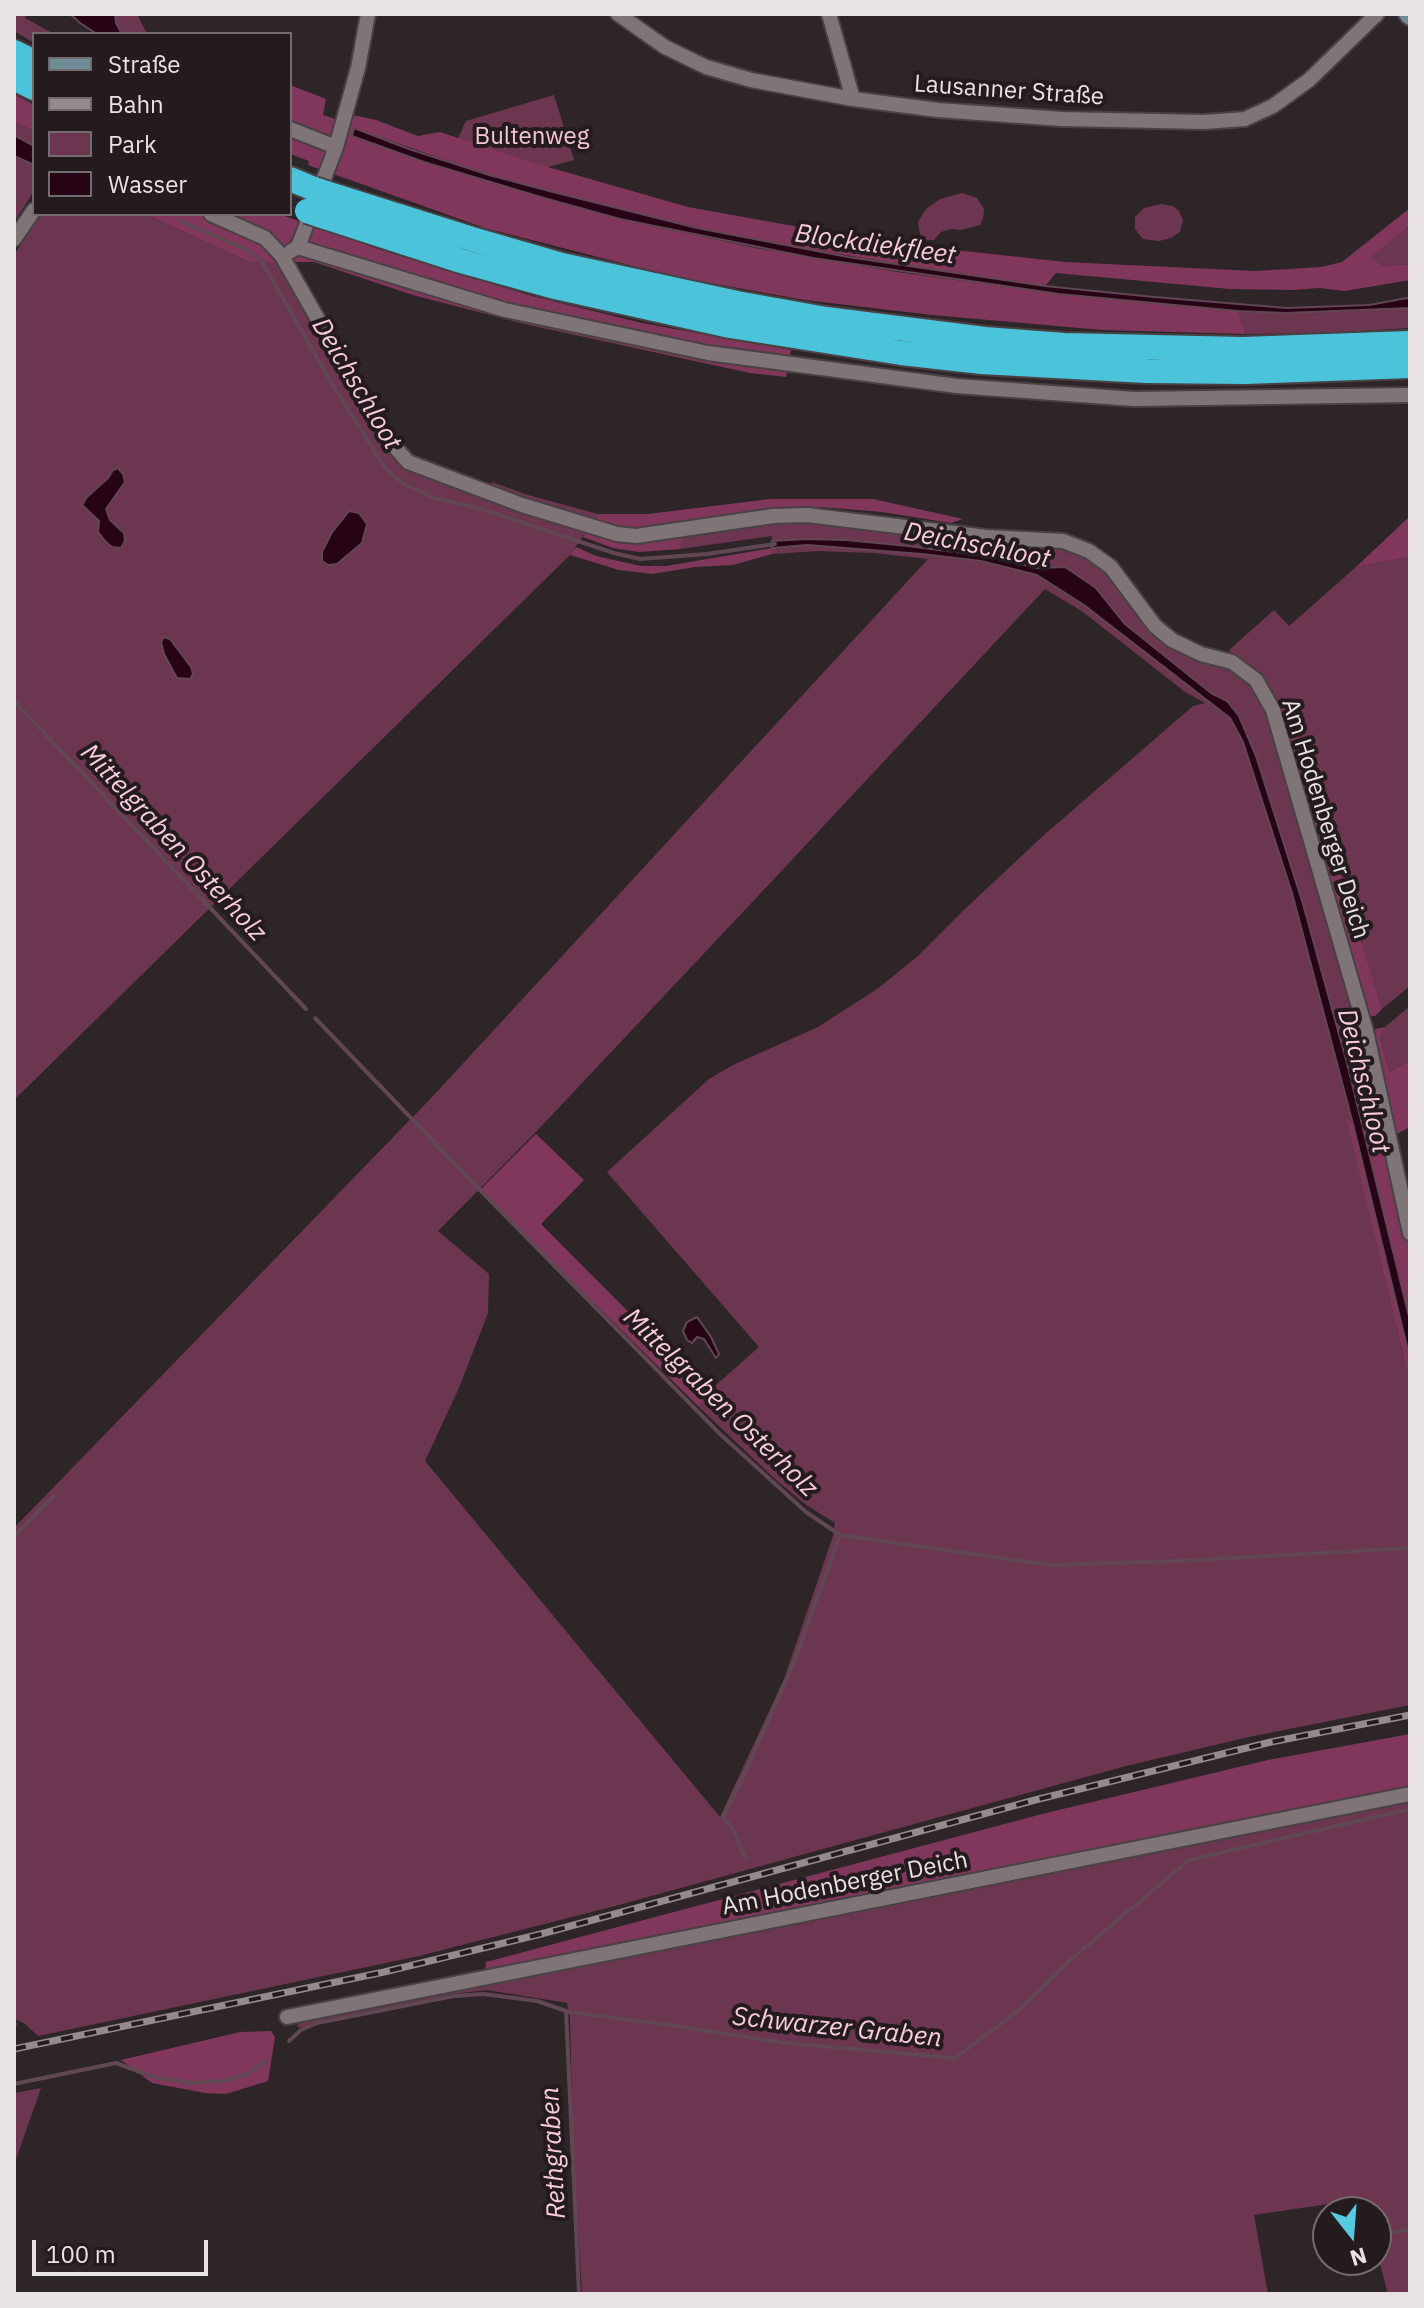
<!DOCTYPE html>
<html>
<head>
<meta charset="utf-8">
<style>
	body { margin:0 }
	#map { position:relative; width:1424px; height:2308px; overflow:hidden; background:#2e2528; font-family:"IBM Plex Sans",sans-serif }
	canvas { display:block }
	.frame { position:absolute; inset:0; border:16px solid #e9e2e5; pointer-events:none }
	.legend { position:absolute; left:32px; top:32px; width:260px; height:184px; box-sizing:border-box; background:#241b1f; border:2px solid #736b6e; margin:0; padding:10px 14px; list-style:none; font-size:24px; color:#e9e2e5 }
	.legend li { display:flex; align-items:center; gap:16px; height:40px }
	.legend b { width:40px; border:2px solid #736b6e }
	.north { position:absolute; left:1312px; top:2196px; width:80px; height:80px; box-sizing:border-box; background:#241b1f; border:2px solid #736b6e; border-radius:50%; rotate:163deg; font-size:22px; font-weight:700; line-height:32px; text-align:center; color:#e9e2e5 }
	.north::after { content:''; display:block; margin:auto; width:28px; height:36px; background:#55cae0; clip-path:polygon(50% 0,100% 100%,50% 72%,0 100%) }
	.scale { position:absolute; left:32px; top:2240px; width:176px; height:36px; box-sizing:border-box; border:4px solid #e9e2e5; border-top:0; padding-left:10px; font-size:24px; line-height:28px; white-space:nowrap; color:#e9e2e5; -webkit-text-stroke:6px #241b1f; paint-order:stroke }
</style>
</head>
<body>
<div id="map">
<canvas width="1424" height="2308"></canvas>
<div class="frame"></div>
<ul class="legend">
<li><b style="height:10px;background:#6f8c96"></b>Straße</li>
<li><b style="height:10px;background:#938b8e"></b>Bahn</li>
<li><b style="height:22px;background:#6d3650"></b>Park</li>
<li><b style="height:22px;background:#270316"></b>Wasser</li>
</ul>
<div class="north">N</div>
<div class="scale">100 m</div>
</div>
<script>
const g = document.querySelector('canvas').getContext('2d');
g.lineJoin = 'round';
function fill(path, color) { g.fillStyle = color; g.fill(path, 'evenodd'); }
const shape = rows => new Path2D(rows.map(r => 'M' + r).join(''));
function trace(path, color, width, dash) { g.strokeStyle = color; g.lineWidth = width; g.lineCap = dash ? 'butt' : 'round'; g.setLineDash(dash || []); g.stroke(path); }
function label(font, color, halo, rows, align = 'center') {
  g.font = font + ' "IBM Plex Sans",sans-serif'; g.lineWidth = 8; g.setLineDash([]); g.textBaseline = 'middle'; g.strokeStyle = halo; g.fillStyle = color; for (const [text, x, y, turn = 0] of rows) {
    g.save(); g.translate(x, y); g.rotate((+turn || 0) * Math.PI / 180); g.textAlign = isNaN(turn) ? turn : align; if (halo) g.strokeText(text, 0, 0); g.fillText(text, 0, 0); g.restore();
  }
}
fill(shape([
	[14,14,26,14,25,18,54,34,34,34,34,43,14,31],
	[115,14,137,14,147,34,122,34,116,23],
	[554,95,574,160,533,171,453,149,466,121],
	[14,122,34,131,34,191,14,222],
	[962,193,977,198,984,209,983,219,980,225,961,230,951,229,941,232,934,240,925,240,920,234,918,222,926,209,940,199],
	[1161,204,1173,206,1179,211,1183,220,1180,232,1171,238,1159,241,1143,239,1135,229,1135,217,1144,208],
	[41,214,145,214,249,262,277,262,405,467,482,495,492,482,528,495,598,514,570,555,14,1100,14,255],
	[1410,225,1410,264,1384,266,1369,258],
	[1410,308,1410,328,1326,333,1246,334,1238,311,1285,313],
	[787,521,825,522,1052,544,1097,561,1111,576,1141,616,1244,677,1257,690,1267,709,1359,1024,1390,1161,1365,1136,1303,904,1248,734,1219,696,1211,693,1140,637,1125,624,1096,588,1064,567,1037,568,993,557,846,540,772,541,772,536,680,549,684,536],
	[807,545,922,554,981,561,1037,575,1084,605,1209,700,1230,718,1243,742,1292,893,1314,976,1353,1124,1347,1119,1410,1383,1410,1705,1249,1737,1126,1766,615,1906,419,1956,38,2036,24,2023,14,2019,14,1528,434,1095,928,559,874,553,817,551,772,554,772,548],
	[1045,589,1083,612,1185,692,1205,703,1193,706,1044,835,967,907,918,956,877,989,818,1027,733,1065,709,1079,607,1172,759,1347,708,1392,699,1407,775,1479,805,1504,835,1523,833,1536,784,1679,720,1817,425,1461,459,1388,488,1313,489,1274,438,1231,535,1133,774,879],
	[1410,557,1410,986,1382,1009,1286,697,1276,704,1229,650,1274,610,1289,626,1356,567],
	[1410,1006,1410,1060,1390,1072,1380,1039,1385,1027],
	[1410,1801,1410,2294,1388,2294,1376,2250,1376,2212,1366,2212,1362,2199,1254,2215,1268,2294,582,2294,573,2153,570,2018,567,2003,487,1990,453,1994,329,2019,299,2028,297,2025,316,2016,1210,1842],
	[41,2088,14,2165,14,2093]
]), '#6d3650');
fill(shape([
	[290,85,326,99,323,115,350,124,353,115,376,120,418,136,440,132,534,163,688,207,882,242,1065,262,1255,271,1321,267,1342,262,1410,208,1410,225,1370,258,1384,266,1410,264,1410,280,1345,291,1319,288,1292,290,1230,289,1056,273,1045,286,941,271,756,240,621,210,489,175,354,128,353,137,424,162,620,219,755,248,897,272,1059,294,1238,311,1246,334,1102,330,932,315,805,300,676,277,485,228,308,165,309,161,290,154],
	[14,94,34,105,34,131,14,122],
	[145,214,279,214,381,250,532,296,642,323,791,350,786,377,750,373,525,324,413,295,314,262,249,262],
	[770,499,873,499,963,519,951,523,882,512,820,507,771,509,653,529,625,529,593,522,598,514,648,514],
	[1410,516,1410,557,1356,567],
	[587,530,630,542,643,542,684,536,680,549,639,552,613,548,583,537],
	[576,547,596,556,641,566,666,566,772,548,772,554,733,565,695,567,652,574,619,570,570,555],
	[1286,696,1382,1009,1375,1016,1367,1016,1276,704],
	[1385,1027,1380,1039,1390,1072,1410,1060,1410,1127,1395,1135,1372,1035,1376,1029],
	[1346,1117,1353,1124,1403,1331,1410,1359,1410,1383],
	[536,1134,584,1180,541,1224,708,1392,699,1407,480,1190],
	[1365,1136,1390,1161,1410,1250,1410,1321],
	[1410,1734,1410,1790,485,1970,486,1962,1046,1813,1268,1760],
	[271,2031,275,2037,268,2081,226,2094,205,2093,152,2083,121,2060,240,2032]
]), '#81375b');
const water = shape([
	[70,14,115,14,116,23,122,34,97,34,80,23,70,14],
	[354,128,409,149,489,175,553,192,697,228,848,257,1045,286,1154,297,1287,308,1369,305,1407,298,1410,299,1410,308,1285,313,1238,311,1059,294,813,258,620,219,544,198,424,162,352,136,354,128],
	[14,135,34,146,34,165,14,156,14,135],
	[118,468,123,474,125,482,106,509,110,520,124,533,125,541,121,548,112,547,105,541,98,532,99,521,82,505,87,497,108,478,113,470,118,468],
	[349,511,359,513,367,524,362,543,337,564,328,565,322,561,322,552,332,532,349,511],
	[806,539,846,540,908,546,993,557,1037,568,1065,567,1096,588,1125,624,1211,693,1227,701,1239,716,1256,756,1303,904,1347,1063,1410,1321,1410,1359,1353,1124,1292,893,1243,742,1230,718,1084,605,1037,575,981,561,922,554,807,545,772,548,772,541,806,539],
	[164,637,170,639,191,667,193,674,190,679,177,678,164,654,161,642,164,637],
	[697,1317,711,1337,719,1354,716,1358,704,1339,697,1337,692,1343,687,1340,683,1331,687,1322,697,1317]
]);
fill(water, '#270316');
trace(water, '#614654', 2);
trace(shape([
	[179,220,249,251,261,260,335,389,386,469,404,484,434,498,478,508,614,553,640,559,707,554,775,544],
	[14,701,306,1009],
	[315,1018,480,1190,719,1433,806,1512,840,1535,1050,1565,1179,1561,1410,1548],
	[14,1537,54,1496],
	[746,1860,734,1831,723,1817,744,1775,794,1662,840,1535],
	[566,2011,579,2294],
	[14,2024,15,2024],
	[289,2041,301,2030,317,2023,454,1996,484,1994,537,2001,569,2012,663,2024,785,2043,955,2058,1014,2014,1075,1956,1189,1860,1410,1809],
	[14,2084,116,2063,154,2077,191,2083,224,2081,247,2074,266,2061],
	[1376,2236,1410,2229]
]), '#614654', 4);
const street = shape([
	[618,14,665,47,706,67,751,80,853,99,938,110,1062,119,1204,122,1245,119,1273,106,1309,80,1377,14],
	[829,14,853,99],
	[290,129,336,147],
	[211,214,265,238,282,256,382,432,408,462,522,505,617,534,636,536,773,516,807,515,987,537,1063,541,1089,551,1111,567,1155,626,1172,640,1201,654,1232,662,1256,680,1273,710,1366,1031,1410,1233],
	[14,239,34,210],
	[298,247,505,310,708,353,957,386,1134,399,1410,395],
	[291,251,298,247,336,147,358,68,368,14],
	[287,2017,1410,1794]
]);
const secondary = shape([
	[1408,14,1410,16]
]);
const highway = shape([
	[14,52,34,62],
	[14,78,34,88],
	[290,179,314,189],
	[326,193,472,239,562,265,737,303,826,319,985,339,1064,345,1243,349,1410,343],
	[319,215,461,261,551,286,730,326,901,353,982,362,1146,371,1245,372,1410,366]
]);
trace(street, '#494144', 18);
trace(secondary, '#494144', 22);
trace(highway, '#494144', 28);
trace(street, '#7f7478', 14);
trace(secondary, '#6f8c96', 18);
trace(highway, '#4bc4db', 24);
const rail = shape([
	[14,2049,384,1972,541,1934,1035,1800,1271,1742,1410,1715]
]);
trace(rail, '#938b8e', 7);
trace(rail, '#241b1f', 4, [12]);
const highwayBridge = shape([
	[314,189,326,193],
	[307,211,319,215]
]);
trace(highwayBridge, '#494144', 28, []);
trace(highwayBridge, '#4bc4db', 24);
label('24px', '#e9e2e5', '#241b1f', [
	["Lausanner Straße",1009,91,4],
	["Am Hodenberger Deich",1325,819,73],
	["Am Hodenberger Deich",845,1884,-11]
]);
label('24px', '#f3c6d8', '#241b1f', [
	["Bultenweg",532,137]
]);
label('italic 26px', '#f9cbde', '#241b1f', [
	["Blockdiekfleet",875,245,8],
	["Deichschloot",356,384,59],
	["Deichschloot",977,546,11],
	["Mittelgraben Osterholz",173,843,47],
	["Deichschloot",1363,1081,76],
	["Mittelgraben Osterholz",720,1403,44],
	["Schwarzer Graben",837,2028,6],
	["Rethgraben",554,2153,-93]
]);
</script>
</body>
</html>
